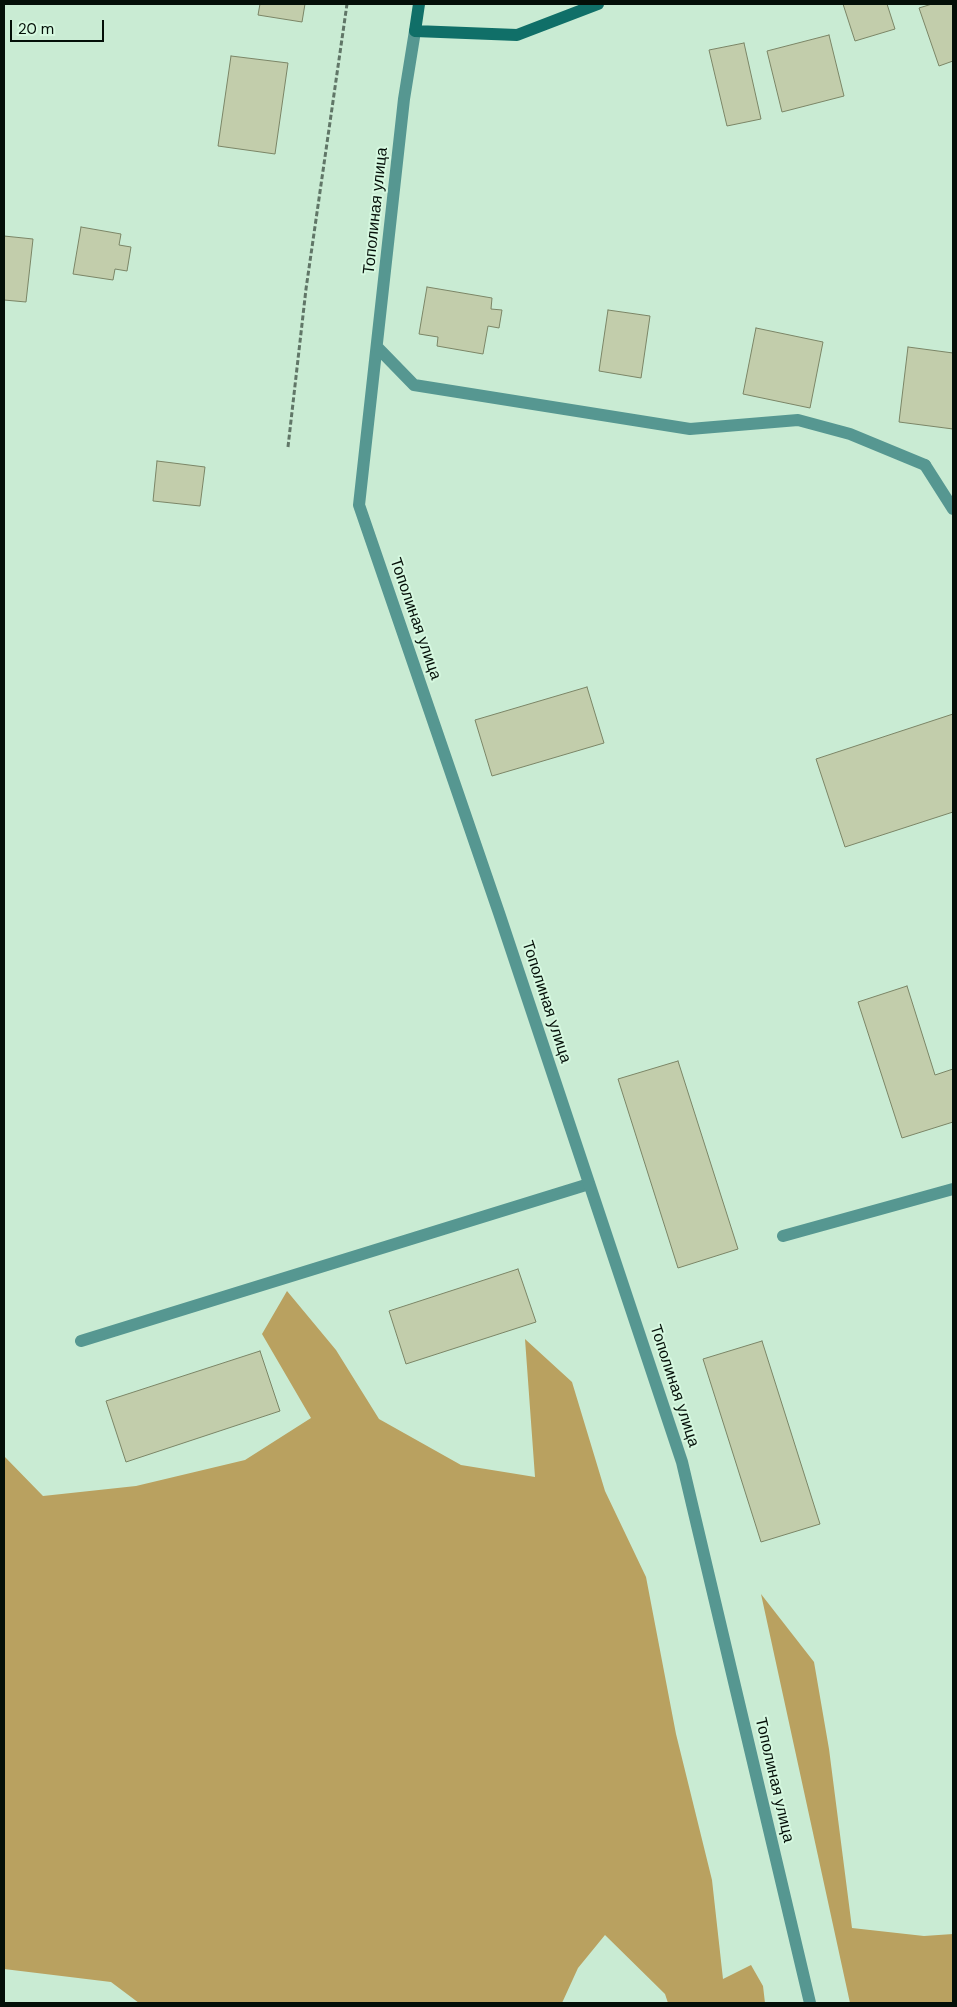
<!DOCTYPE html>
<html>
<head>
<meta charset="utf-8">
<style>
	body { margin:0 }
	#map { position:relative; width:957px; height:2007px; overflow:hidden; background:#c9ebd3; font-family:"DM Sans",sans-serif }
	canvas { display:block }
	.frame { position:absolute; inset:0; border:5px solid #040f08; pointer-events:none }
	.scale { position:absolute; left:10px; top:20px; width:94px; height:22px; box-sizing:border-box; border:2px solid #040f08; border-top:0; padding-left:6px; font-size:15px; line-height:18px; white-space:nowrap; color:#040f08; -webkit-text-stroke:4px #d6f8e0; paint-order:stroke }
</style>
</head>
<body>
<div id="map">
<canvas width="957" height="2007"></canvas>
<div class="frame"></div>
<div class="scale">20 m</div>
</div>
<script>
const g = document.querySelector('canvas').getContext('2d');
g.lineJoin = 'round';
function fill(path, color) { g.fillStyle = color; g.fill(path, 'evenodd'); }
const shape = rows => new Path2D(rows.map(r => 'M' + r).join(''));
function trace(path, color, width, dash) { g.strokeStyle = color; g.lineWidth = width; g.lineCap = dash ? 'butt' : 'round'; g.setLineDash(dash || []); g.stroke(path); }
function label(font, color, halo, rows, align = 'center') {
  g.font = font + ' "DM Sans",sans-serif'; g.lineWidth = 4; g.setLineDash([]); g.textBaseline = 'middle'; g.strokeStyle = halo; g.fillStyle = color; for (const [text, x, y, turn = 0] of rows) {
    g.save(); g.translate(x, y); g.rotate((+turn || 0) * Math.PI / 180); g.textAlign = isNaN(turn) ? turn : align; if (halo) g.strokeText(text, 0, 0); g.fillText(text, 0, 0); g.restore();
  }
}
fill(shape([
	[287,1291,336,1350,379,1419,461,1465,535,1477,525,1339,572,1382,605,1491,646,1577,676,1734,712,1880,723,1979,751,1965,763,1986,765,2003,668,2003,665,1994,605,1935,578,1968,562,2003,139,2003,111,1982,4,1969,4,1456,43,1496,136,1486,245,1460,311,1418,262,1334],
	[761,1594,814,1662,829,1749,852,1928,924,1936,953,1934,953,2003,850,2003]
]), '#b9a160');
const building = shape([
	[260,4,305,4,302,22,258,15,260,4],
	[843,4,887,4,895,29,855,41,843,4],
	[932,4,953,4,953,61,939,66,919,8,932,4],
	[829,35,844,96,782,112,767,51,829,35],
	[744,43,761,119,727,126,709,50,744,43],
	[231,56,288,63,275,154,218,146,231,56],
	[81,227,121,234,119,245,131,247,127,271,115,269,113,280,73,274,81,227],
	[4,236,33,239,26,302,4,300,4,236],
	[427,287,492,298,491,309,502,310,499,328,488,326,483,354,437,346,438,337,419,334,427,287],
	[608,310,650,316,641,378,599,371,608,310],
	[756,328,823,342,810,408,743,394,756,328],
	[908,347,953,353,953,429,899,422,908,347],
	[157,461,205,467,200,506,153,501,157,461],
	[587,687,604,743,492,776,475,720,587,687],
	[953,714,953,812,845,847,816,759,953,714],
	[907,986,935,1075,953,1069,953,1122,902,1138,858,1002,907,986],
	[678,1061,738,1249,678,1268,618,1079,678,1061],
	[518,1269,536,1322,406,1364,389,1311,518,1269],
	[762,1341,820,1524,761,1542,703,1359,762,1341],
	[260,1351,280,1411,126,1462,106,1401,260,1351]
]);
fill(building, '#c2cdab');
trace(building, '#7b8566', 1);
trace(shape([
	[288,447,306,289,347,4]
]), '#607667', 3, [5, 2.5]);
trace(shape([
	[925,465,953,509],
	[783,1236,953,1189],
	[81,1341,589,1184]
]), '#569791', 12);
trace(shape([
	[415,31,404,99,359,505,499,913,682,1462,810,2003],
	[377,347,414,385,690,429,798,420,850,434,925,465]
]), '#569791', 12);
trace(shape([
	[419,4,415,31,517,35,598,4]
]), '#106f68', 12);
label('16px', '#040f08', '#d6f8e0', [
	["Тополиная улица",376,211,-84],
	["Тополиная улица",415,619,71],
	["Тополиная улица",546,1002,72],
	["Тополиная улица",674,1386,72],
	["Тополиная улица",774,1780,77]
]);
</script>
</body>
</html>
